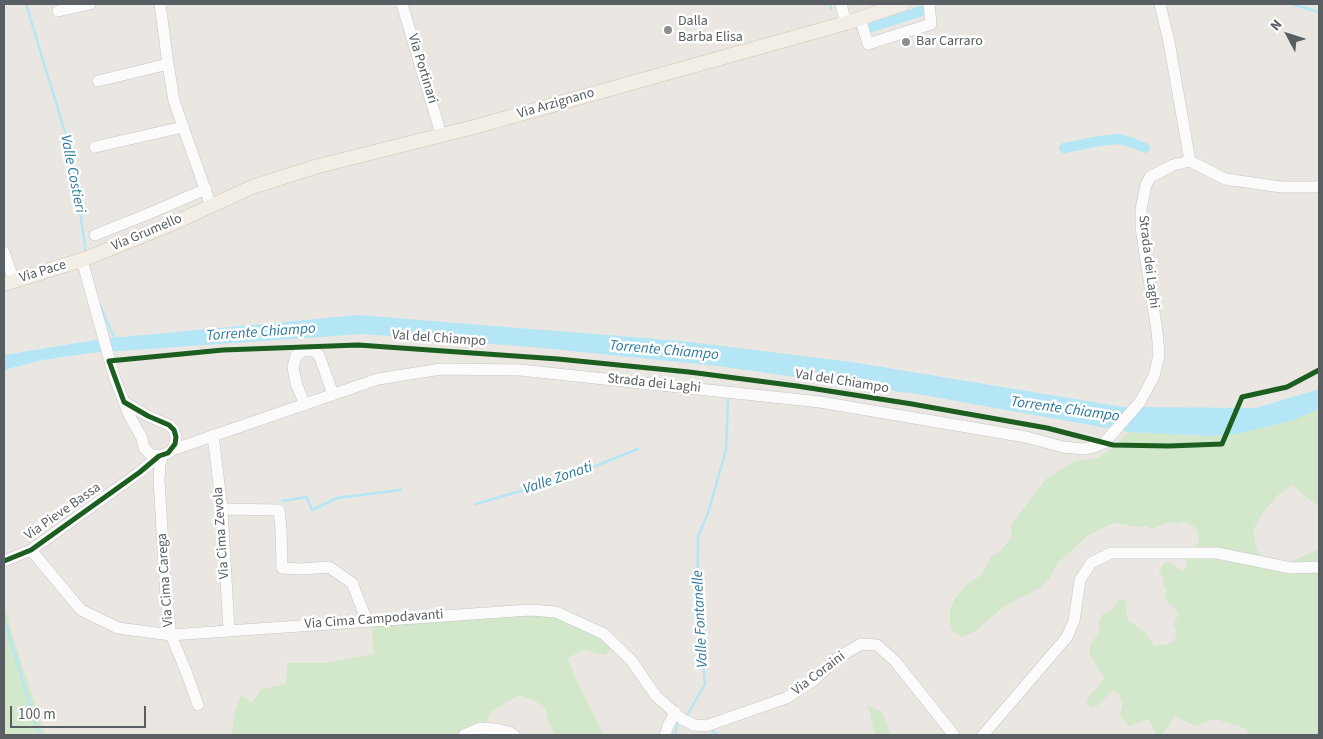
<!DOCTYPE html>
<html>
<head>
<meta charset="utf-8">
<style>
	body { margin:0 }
	#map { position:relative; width:1323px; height:739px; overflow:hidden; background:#eae7e2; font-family:"Source Sans 3",sans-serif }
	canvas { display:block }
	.frame { position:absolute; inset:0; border:5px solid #585e62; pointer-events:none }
	.north { position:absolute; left:1263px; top:10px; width:50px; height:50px; -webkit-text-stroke:4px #fff; paint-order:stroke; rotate:310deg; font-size:14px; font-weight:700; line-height:20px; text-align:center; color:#585e62 }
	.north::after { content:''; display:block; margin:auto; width:18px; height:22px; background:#585e62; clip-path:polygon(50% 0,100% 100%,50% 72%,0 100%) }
	.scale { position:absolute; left:10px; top:706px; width:136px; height:22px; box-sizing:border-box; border:2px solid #585e62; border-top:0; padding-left:6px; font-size:15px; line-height:18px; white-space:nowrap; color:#585e62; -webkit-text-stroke:4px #fff; paint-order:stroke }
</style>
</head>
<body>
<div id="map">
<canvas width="1323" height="739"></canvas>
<div class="frame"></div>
<div class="north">N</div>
<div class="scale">100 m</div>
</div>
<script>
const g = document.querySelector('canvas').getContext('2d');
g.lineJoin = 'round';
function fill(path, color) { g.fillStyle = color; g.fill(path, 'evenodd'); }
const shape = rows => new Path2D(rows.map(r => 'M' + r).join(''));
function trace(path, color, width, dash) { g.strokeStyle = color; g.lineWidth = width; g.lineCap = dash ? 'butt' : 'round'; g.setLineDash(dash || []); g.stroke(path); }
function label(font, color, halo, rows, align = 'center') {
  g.font = font + ' "Source Sans 3",sans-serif'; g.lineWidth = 5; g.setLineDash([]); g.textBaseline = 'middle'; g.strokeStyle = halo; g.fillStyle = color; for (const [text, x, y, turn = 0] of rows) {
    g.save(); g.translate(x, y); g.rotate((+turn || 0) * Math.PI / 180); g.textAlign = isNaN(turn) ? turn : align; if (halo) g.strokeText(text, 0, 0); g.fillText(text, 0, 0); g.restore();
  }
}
fill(shape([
	[1319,409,1319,507,1292,485,1278,495,1265,510,1256,524,1253,532,1257,550,1263,561,1281,566,1319,549,1319,735,1247,735,1247,729,1215,719,1195,726,1175,716,1162,735,1156,735,1149,719,1128,726,1119,714,1122,708,1122,701,1119,694,1113,690,1097,706,1091,707,1086,702,1090,695,1100,685,1104,678,1089,653,1090,645,1099,633,1099,620,1103,614,1111,611,1119,598,1126,601,1127,608,1126,615,1129,621,1147,634,1154,646,1168,644,1175,639,1177,632,1173,626,1179,613,1168,603,1165,596,1167,590,1163,584,1163,577,1159,571,1164,563,1170,561,1181,571,1187,568,1186,560,1187,553,1198,543,1199,536,1197,529,1185,521,1179,524,1172,522,1165,524,1151,529,1144,526,1137,527,1116,523,1109,525,1087,536,1057,564,1050,578,1040,588,1006,605,974,632,961,637,952,631,950,624,950,609,954,600,966,585,981,575,991,557,1000,551,1012,537,1011,525,1046,479,1074,461,1097,458,1111,449,1129,432,1212,436,1237,434,1294,420],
	[4,606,22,665,45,735,4,735],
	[556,614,616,644,605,655,584,650,568,658,576,680,604,735,555,735,549,724,546,710,537,702,519,695,492,711,479,735,232,735,234,714,241,694,252,703,261,689,286,684,287,663,325,663,373,654,372,624],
	[868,706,882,711,891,735,875,735]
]), '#d3e8cb');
fill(shape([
	[358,315,681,341,852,362,1123,407,1256,408,1319,389,1319,409,1294,420,1237,434,1212,436,1129,432,923,395,718,366,532,347,363,334,91,353,42,360,4,370,4,355,101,339]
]), '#b5e6f6');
trace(shape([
	[26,4,71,152,86,252],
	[830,4,831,9],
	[1291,4,1319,12],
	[99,303,111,331,116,339],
	[282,501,307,497,312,510,337,498,401,490],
	[476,504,565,478,638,449],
	[4,619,39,735],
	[686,717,705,684,697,603,698,537,708,513,726,450,728,399],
	[711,729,717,735],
	[675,735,678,723]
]), '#b5e6f6', 2.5);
trace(shape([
	[872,27,922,11],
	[1064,148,1099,141,1119,139,1133,143,1145,148]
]), '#b5e6f6', 10);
const minor = shape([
	[160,4,168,64,174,101,211,206],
	[402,4,441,134],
	[841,4,846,23],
	[1160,4,1169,42,1190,161],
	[58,11,90,4],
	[860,18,868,44,931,24,929,4],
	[98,81,168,64],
	[95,147,183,127],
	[95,235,148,214,206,189],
	[4,252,14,281],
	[82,260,114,376,129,415,142,438,144,448,150,454,159,456,168,453,172,450,175,444,176,437,174,430,169,425,148,416,124,402],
	[305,405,296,383,293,367,296,356,304,350,313,351,319,355,333,394],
	[213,435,222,509,229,631],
	[172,450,378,379,441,369,520,370,820,402,1026,437,1063,447,1083,449,1094,447,1104,443,1140,402,1154,376,1159,355,1157,331,1141,228,1141,209,1146,185,1150,177,1173,165,1190,161,1225,179,1281,187,1319,187],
	[163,455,160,464,159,480,166,596,171,635,187,674,198,705],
	[222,509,279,510,281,529,282,568,302,569,329,567,352,583,367,621],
	[31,550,81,610,118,628,171,635,530,610,556,612,604,634,631,660,656,696,682,719,694,725,706,726,786,698,814,680,839,657,861,644,877,645,895,661,954,735],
	[4,561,31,550,140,472,159,456],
	[464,735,480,728,496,729,509,732,514,735],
	[665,735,668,726,675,712],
	[983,735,1067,637,1074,621,1080,580,1091,563,1111,553,1217,553,1291,568,1319,567]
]);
const major = shape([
	[4,284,82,260,174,223,252,187,315,167,474,127,846,23,903,4]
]);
trace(minor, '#c5c5c4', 12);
trace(major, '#d5c3ae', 15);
trace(minor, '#fcfbfb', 11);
trace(major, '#f2eee5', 14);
trace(shape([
	[4,561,31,550,140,472,159,456,168,453,175,444,176,437,174,430,169,425,148,416,124,402,109,361,223,350,358,345,558,359,689,372,797,386,912,404,1047,428,1113,445,1169,446,1222,444,1242,397,1287,387,1319,370]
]), '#1b5e20', 5);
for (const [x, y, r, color] of [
	[668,30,5,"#8b8e8f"],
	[906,42,5,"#8b8e8f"]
]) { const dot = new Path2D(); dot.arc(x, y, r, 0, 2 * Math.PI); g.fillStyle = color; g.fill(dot); trace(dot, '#fff', 2); }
label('14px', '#585e62', '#fff', [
	["Dalla",678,22],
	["Barba Elisa",678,38],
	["Bar Carraro",916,42]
], 'left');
label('14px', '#585e62', '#fff', [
	["Via Portinari",422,69,73],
	["Via Arzignano",556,104,-16],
	["Via Grumello",147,233,-23],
	["Strada dei Laghi",1148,262,83],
	["Via Pace",43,272,-17],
	["Val del Chiampo",439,339,4],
	["Val del Chiampo",842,382,9],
	["Strada dei Laghi",654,384,6],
	["Via Pieve Bassa",63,512,-35],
	["Via Cima Zevola",222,533,-94],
	["Via Cima Carega",166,580,-94],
	["Via Cima Campodavanti",374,620,-4],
	["Via Coraini",819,674,-37]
]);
label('italic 15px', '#2c789e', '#fff', [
	["Valle Costieri",72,174,79],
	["Torrente Chiampo",261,333,-4],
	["Torrente Chiampo",664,351,5],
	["Torrente Chiampo",1065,410,8],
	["Valle Zonati",558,479,-19],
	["Valle Fontanelle",701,619,-93]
]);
</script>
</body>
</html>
